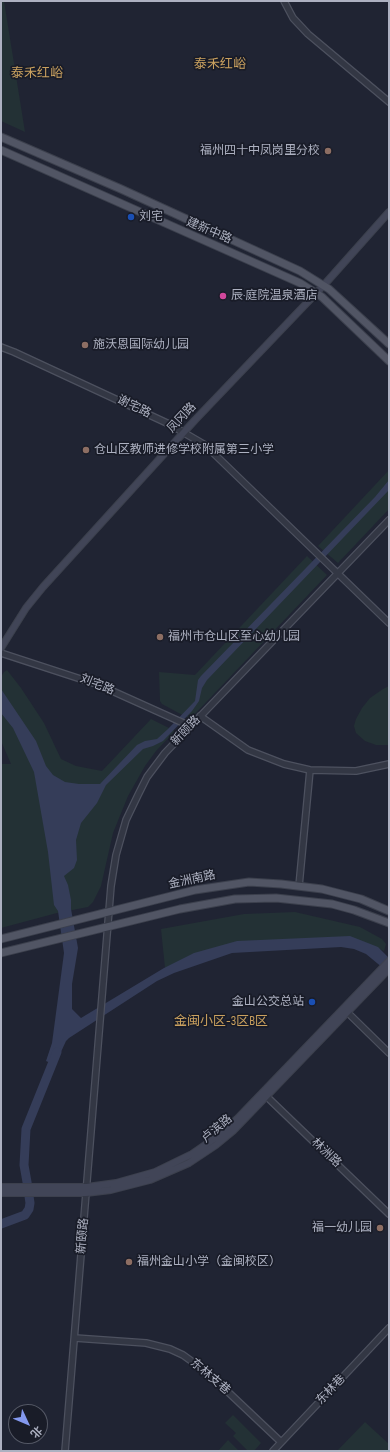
<!DOCTYPE html>
<html>
<head>
<meta charset="utf-8">
<style>
	body { margin:0 }
	#map { position:relative; width:390px; height:1452px; overflow:hidden; background:#202433; font-family:"Sofia Sans Condensed","Noto Sans SC",sans-serif }
	canvas { display:block }
	.frame { position:absolute; inset:0; border:2px solid #adb1c1; pointer-events:none }
	.north { position:absolute; left:8px; top:1404px; width:40px; height:40px; box-sizing:border-box; background:#191c28; border:1px solid #545865; border-radius:50%; rotate:134deg; font-size:11px; font-weight:700; line-height:16px; text-align:center; color:#adb1c1 }
	.north::after { content:''; display:block; margin:auto; width:14px; height:18px; background:#8499ef; clip-path:polygon(50% 0,100% 100%,50% 72%,0 100%) }
</style>
</head>
<body>
<div id="map">
<canvas width="390" height="1452"></canvas>
<div class="frame"></div>
<div class="north">北</div>
</div>
<script>
const g = document.querySelector('canvas').getContext('2d');
g.lineJoin = 'round';
function fill(path, color) { g.fillStyle = color; g.fill(path, 'evenodd'); }
const shape = rows => new Path2D(rows.map(r => 'M' + r).join(''));
function trace(path, color, width, dash) { g.strokeStyle = color; g.lineWidth = width; g.lineCap = dash ? 'butt' : 'round'; g.setLineDash(dash || []); g.stroke(path); }
function label(font, color, halo, rows, align = 'center') {
  g.font = font + ' "Sofia Sans Condensed","Noto Sans SC",sans-serif'; g.lineWidth = 3.5; g.setLineDash([]); g.textBaseline = 'middle'; g.strokeStyle = halo; g.fillStyle = color; for (const [text, x, y, turn = 0] of rows) {
    g.save(); g.translate(x, y); g.rotate((+turn || 0) * Math.PI / 180); g.textAlign = isNaN(turn) ? turn : align; if (halo) g.strokeText(text, 0, 0); g.fillText(text, 0, 0); g.restore();
  }
}
fill(shape([
	[1,1,4,1,25,132,1,121],
	[389,470,389,509,338,563,318,546],
	[307,556,327,575,192,717,188,718,162,704,160,701,159,672,195,675],
	[7,670,21,688,44,723,61,759,76,766,102,771,151,719,175,731,156,751,145,766,128,796,113,833,101,886,93,902,88,907,57,913,1,928,1,764,11,764,1,741,1,677,4,672],
	[389,686,389,745,376,745,365,741,356,733,354,726,356,719,362,708,370,698,383,689],
	[295,912,360,927,382,939,386,944,384,951,350,937,275,942,165,968,161,929,244,914],
	[233,1415,261,1443,254,1451,248,1451,233,1436,236,1433,225,1423],
	[365,1422,389,1444,389,1451,337,1451],
	[228,1440,239,1451,218,1451]
]), '#233135');
fill(shape([
	[389,480,389,490,207,680,202,688,199,701,192,711,163,741,153,746,143,749,106,785,97,803,81,823,76,840,77,860,74,868,64,876,68,885,71,900,71,909,78,948,72,984,72,1009,81,1018,164,968,194,953,237,941,350,936,378,947,389,958,389,973,366,954,354,949,341,947,232,953,174,973,157,981,69,1038,66,1041,55,1065,46,1061,52,1043,64,953,58,911,54,905,48,852,34,772,13,728,1,713,1,689,36,741,46,766,53,775,65,782,79,784,100,784,137,745,145,741,157,739,168,729,195,701,198,680,201,676,375,497]
]), '#353d59');
trace(shape([
	[1,1224,25,1215,29,1209,30,1203,27,1182,24,1165,26,1129,57,1052]
]), '#353d59', 9);
const tertiary = shape([
	[284,1,293,18,308,34,389,102],
	[1,347,14,352,169,424,205,445,389,623],
	[1,653,99,685,190,726],
	[200,716,248,750,284,764,310,770,356,771,389,764],
	[299,886,310,770],
	[345,1010,389,1053],
	[264,1094,389,1214],
	[75,1338,146,1343,170,1349,183,1355,208,1373,281,1442],
	[65,1451,111,886,116,855,126,820,138,795,147,777,165,753,389,520],
	[273,1451,389,1328]
]);
const secondary = shape([
	[1,648,26,608,43,587,195,420,324,285,389,212],
	[1,1187,87,1187,116,1183,155,1172,192,1154,221,1134,237,1119,389,961],
	[1,1193,86,1193,111,1190,150,1180,189,1163,216,1145,233,1131,389,969]
]);
const primary = shape([
	[1,137,121,189,300,271,329,289,389,344],
	[1,150,300,283,322,297,389,361],
	[1,939,195,890,249,882,281,884,322,889,361,899,389,911],
	[1,953,180,909,235,899,276,898,332,904,354,910,389,923]
]);
trace(tertiary, '#4d515f', 8);
trace(secondary, '#3c404d', 8);
trace(primary, '#3c404d', 9);
trace(tertiary, '#333744', 5.5);
trace(secondary, '#414557', 6);
trace(primary, '#515564', 7);
for (const [x, y, r, color] of [
	[328,151,4,"#8d6e63"],
	[131,217,4,"#1a4fb4"],
	[223,296,4,"#d1479c"],
	[85,345,4,"#8d6e63"],
	[86,450,4,"#8d6e63"],
	[160,637,4,"#8d6e63"],
	[312,1002,4,"#1a4fb4"],
	[380,1228,4,"#8d6e63"],
	[129,1262,4,"#8d6e63"]
]) { const dot = new Path2D(); dot.arc(x, y, r, 0, 2 * Math.PI); g.fillStyle = color; g.fill(dot); trace(dot, '#191c28', 1.5); }
label('12px', '#adb1c1', '#191c28', [
	["福州四十中凤岗里分校",320,151,"right"],
	["刘宅",139,217],
	["辰·庭院温泉酒店",231,296],
	["施沃恩国际幼儿园",93,345],
	["仓山区教师进修学校附属第三小学",94,450],
	["福州市仓山区至心幼儿园",168,637],
	["金山公交总站",304,1002,"right"],
	["福一幼儿园",372,1228,"right"],
	["福州金山小学（金闽校区）",137,1262]
], 'left');
label('12px', '#adb1c1', '#191c28', [
	["建新中路",209,231,23],
	["谢宅路",134,407,26],
	["凤冈路",182,418,-47],
	["刘宅路",97,685,22],
	["新颐路",186,731,-46],
	["金洲南路",192,880,-12],
	["卢滨路",217,1129,-40],
	["林洲路",326,1153,44],
	["新颐路",83,1236,-85],
	["东林支巷",210,1377,40],
	["东林巷",331,1390,-46]
]);
label('13px', '#caa15f', '#191c28', [
	["泰禾红峪",220,65],
	["泰禾红峪",37,74],
	["金闽小区-3区B区",221,1022]
]);
</script>
</body>
</html>
